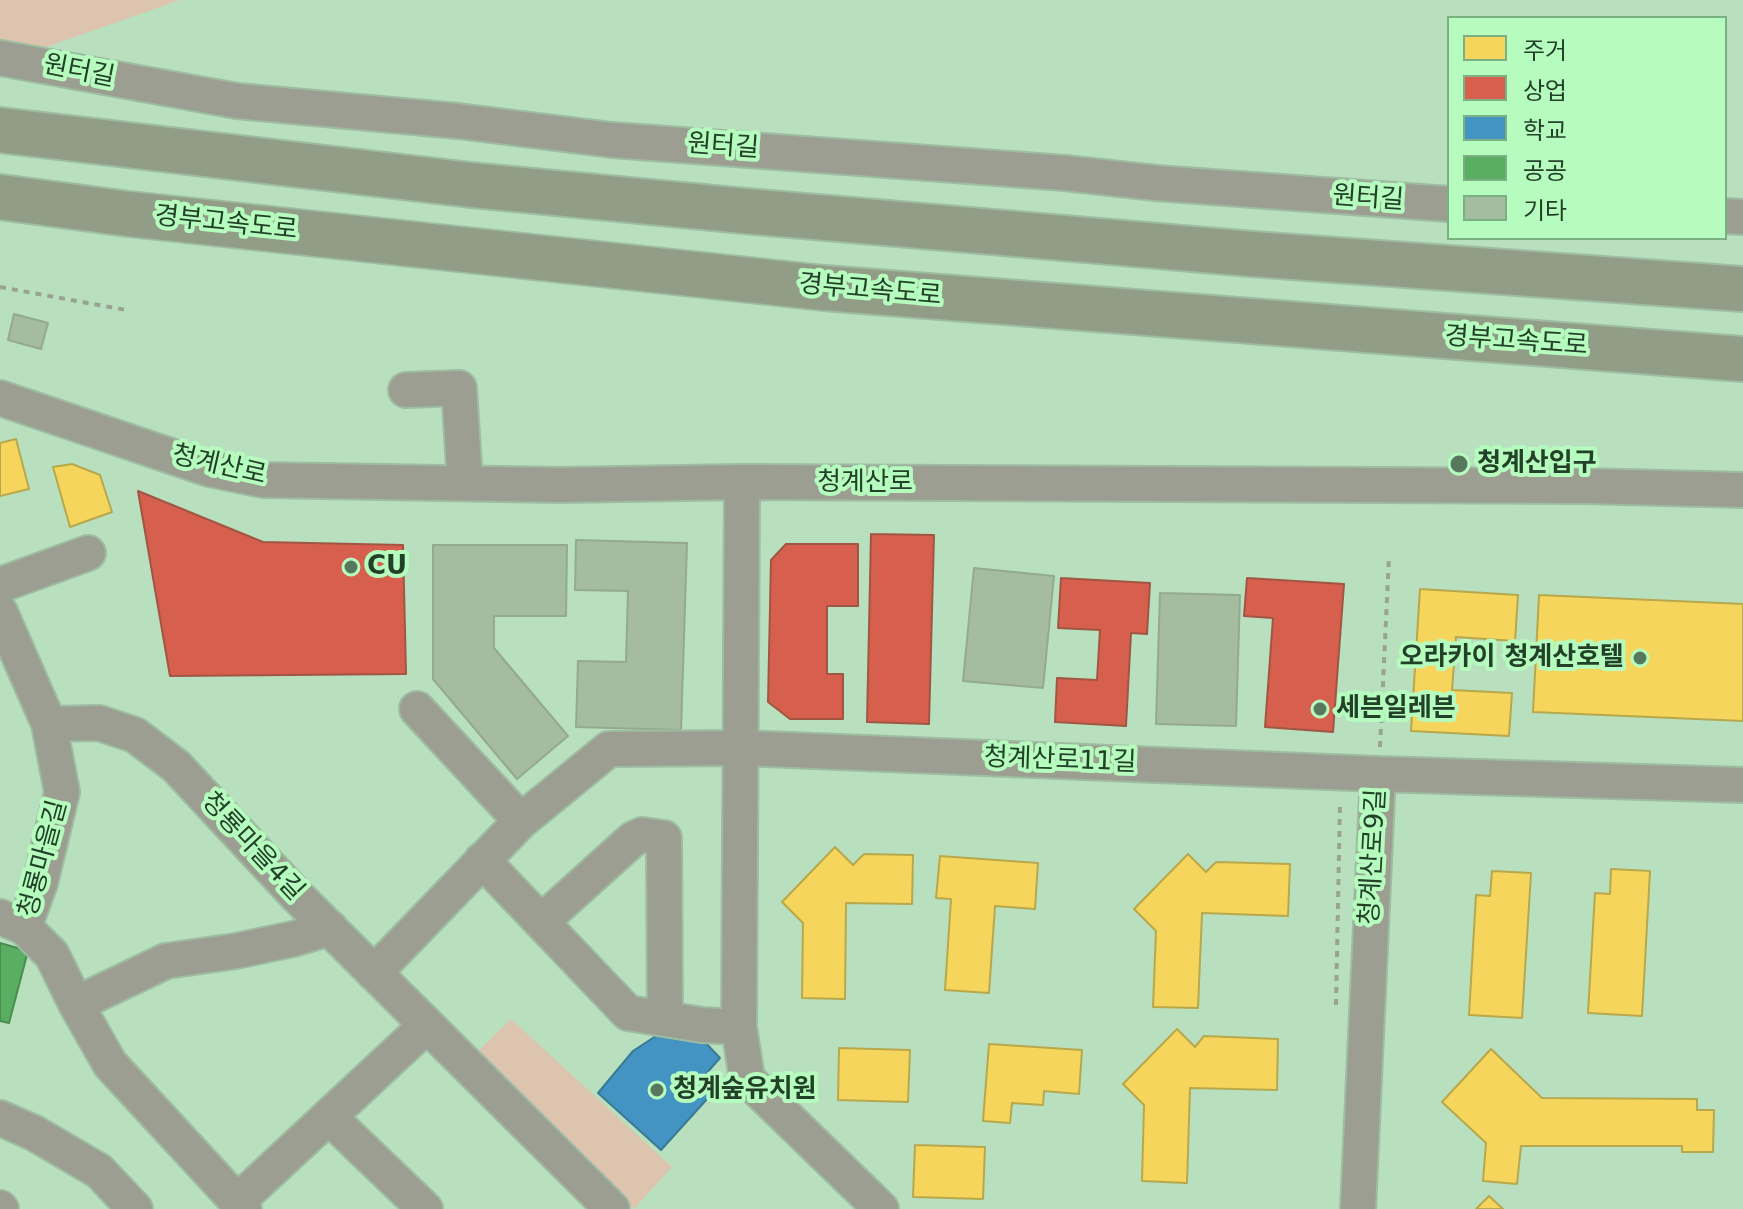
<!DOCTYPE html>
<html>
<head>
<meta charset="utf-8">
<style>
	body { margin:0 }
	#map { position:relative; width:1743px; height:1209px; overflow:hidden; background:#b8dfbe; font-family:"DejaVu Sans","Noto Sans KR",sans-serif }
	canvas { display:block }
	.legend { position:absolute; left:1447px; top:16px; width:280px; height:224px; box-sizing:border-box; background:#b5fcbe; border:2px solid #7bb182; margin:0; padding:10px 14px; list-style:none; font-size:24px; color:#234028 }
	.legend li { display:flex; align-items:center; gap:16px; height:40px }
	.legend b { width:40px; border:2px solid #7bb182 }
</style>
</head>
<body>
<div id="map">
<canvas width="1743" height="1209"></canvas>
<ul class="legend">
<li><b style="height:22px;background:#f6d55c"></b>주거</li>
<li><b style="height:22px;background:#d6604d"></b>상업</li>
<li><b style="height:22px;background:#4393c3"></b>학교</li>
<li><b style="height:22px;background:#5aae61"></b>공공</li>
<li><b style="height:22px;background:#a5bca0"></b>기타</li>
</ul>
</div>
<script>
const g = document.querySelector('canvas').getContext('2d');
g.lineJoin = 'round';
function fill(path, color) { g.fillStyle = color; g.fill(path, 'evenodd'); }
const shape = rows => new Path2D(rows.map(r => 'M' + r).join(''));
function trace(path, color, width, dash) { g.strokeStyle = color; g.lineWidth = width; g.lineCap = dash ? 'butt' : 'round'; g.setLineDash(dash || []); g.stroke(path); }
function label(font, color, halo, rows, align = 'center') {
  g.font = font + ' "DejaVu Sans","Noto Sans KR",sans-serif'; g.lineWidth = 8; g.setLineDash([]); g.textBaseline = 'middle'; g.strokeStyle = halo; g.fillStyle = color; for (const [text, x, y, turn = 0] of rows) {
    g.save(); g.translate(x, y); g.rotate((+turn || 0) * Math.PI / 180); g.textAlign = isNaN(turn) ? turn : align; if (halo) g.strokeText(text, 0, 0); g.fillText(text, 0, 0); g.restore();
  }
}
fill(shape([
	[0,0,180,0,32,52,0,43],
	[511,1019,672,1167,634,1209,471,1058]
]), '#dcc4af');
const homes = shape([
	[16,439,29,489,0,496,0,443,16,439],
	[72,464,100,475,112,512,70,527,53,467,72,464],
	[1420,589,1518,595,1515,641,1456,637,1452,690,1512,693,1509,736,1411,731,1420,589],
	[1539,595,1743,604,1743,721,1533,712,1539,595],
	[835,847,853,865,864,854,913,855,912,904,846,903,845,999,802,998,803,923,782,902,835,847],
	[1188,854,1206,872,1216,862,1290,864,1288,916,1202,913,1198,1008,1153,1007,1156,931,1134,909,1188,854],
	[940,856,1038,863,1035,909,995,906,989,993,945,990,951,899,936,898,940,856],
	[1611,869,1650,871,1642,1016,1588,1013,1595,893,1610,894,1611,869],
	[1492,871,1531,873,1522,1018,1469,1015,1476,895,1490,896,1492,871],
	[1177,1029,1195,1047,1204,1036,1278,1039,1277,1090,1190,1088,1187,1183,1142,1181,1144,1105,1123,1084,1177,1029],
	[989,1044,1082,1050,1079,1094,1044,1091,1043,1105,1012,1103,1010,1123,983,1121,989,1044],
	[839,1048,910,1050,908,1102,838,1100,839,1048],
	[1491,1049,1542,1098,1697,1099,1697,1110,1714,1110,1713,1152,1682,1152,1682,1146,1521,1146,1517,1184,1483,1181,1486,1143,1442,1102,1491,1049],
	[915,1145,985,1147,983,1199,913,1197,915,1145],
	[1489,1196,1503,1209,1476,1209,1489,1196]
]);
fill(homes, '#f6d55c');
trace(homes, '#b7a84c', 2);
const shops = shape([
	[138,491,263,542,403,545,406,674,170,676,138,491],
	[871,534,934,535,929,724,867,722,871,534],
	[786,544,858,544,858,606,827,606,827,674,843,674,843,719,790,719,768,702,771,560,786,544],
	[1061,578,1150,583,1147,634,1131,633,1126,726,1055,722,1057,678,1097,680,1100,630,1058,628,1061,578],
	[1247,578,1344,584,1333,732,1265,727,1273,618,1244,616,1247,578]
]);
fill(shops, '#d6604d');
trace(shops, '#a05642', 2);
const schools = shape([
	[665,1030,702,1039,720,1058,704,1076,717,1088,661,1150,598,1093,633,1051,665,1030]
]);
fill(schools, '#4393c3');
trace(schools, '#397a94', 2);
const public = shape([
	[0,943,28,951,9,1023,0,1021,0,943]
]);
fill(public, '#5aae61');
trace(public, '#4a8d50', 2);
const building = shape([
	[14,314,48,323,41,349,8,340,14,314],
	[576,540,687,543,681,730,576,727,578,661,626,662,628,591,575,590,576,540],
	[433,545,567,545,566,616,494,616,494,648,568,736,517,779,433,679,433,545],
	[974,568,1054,576,1043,688,963,681,974,568],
	[1160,593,1240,595,1236,726,1156,724,1160,593]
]);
fill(building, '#a5bca0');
trace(building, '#93aa8d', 2);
const minor = shape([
	[0,58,237,101,458,121,612,140,1065,173,1156,183,1449,204],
	[1725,216,1743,217],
	[406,390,459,388,465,483],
	[0,398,209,469,263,480,560,485,742,482,1585,486,1743,490],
	[742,482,739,1027,747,1079,881,1209],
	[0,585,88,553],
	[0,612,49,724,62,792,40,883,24,927],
	[417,709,521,821],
	[49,724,99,723,135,735,176,766,298,897,612,1209],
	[482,860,628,1013,702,1025,739,1027],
	[0,917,24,927,52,955,76,1004,110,1064,244,1209],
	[541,922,633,839,642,835,664,838,665,1019],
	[374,973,521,821,609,749,741,748,1378,774,1743,785],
	[76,1004,166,961,236,951,293,939,330,928],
	[329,1117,425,1209],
	[0,1118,34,1133,99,1171,135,1209],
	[237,1202,427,1025],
	[0,1208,1,1209],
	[1358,1209,1378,774]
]);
const highway = shape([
	[0,130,471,185,745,211,1252,254,1743,289],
	[0,197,129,214,824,288,1743,359]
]);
trace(minor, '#9dbca2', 38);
trace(highway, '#9dbca2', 48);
trace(shape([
	[0,287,126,310],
	[1380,747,1389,557],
	[1336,1005,1340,803]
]), '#99a393', 4, [6, 6]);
trace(minor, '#9c9e91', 34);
trace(highway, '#919d87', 44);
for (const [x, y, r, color] of [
	[1459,464,10,"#57785c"],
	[351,567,8,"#57785c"],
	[1640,658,8,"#57785c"],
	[1320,709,8,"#57785c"],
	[657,1090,8,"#57785c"]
]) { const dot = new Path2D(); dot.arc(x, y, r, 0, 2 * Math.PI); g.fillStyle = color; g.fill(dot); trace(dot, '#b5fcbe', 3); }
label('26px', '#234028', '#b5fcbe', [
	["원터길",79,72,11],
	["원터길",723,147,4],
	["원터길",1368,199,4],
	["경부고속도로",226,224,6],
	["경부고속도로",870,291,5],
	["경부고속도로",1516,342,4],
	["청계산로",219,466,13],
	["청계산로",865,483],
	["청계산로11길",1060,761,2],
	["청룡마을4길",252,847,47],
	["청계산로9길",1374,857,-87],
	["청룡마을길",44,859,-75]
]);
label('bold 26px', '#234028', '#b5fcbe', [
	["청계산입구",1477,464],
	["CU",367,567],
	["오라카이 청계산호텔",1624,658,"right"],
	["세븐일레븐",1336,709],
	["청계숲유치원",673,1090]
], 'left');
</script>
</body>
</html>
